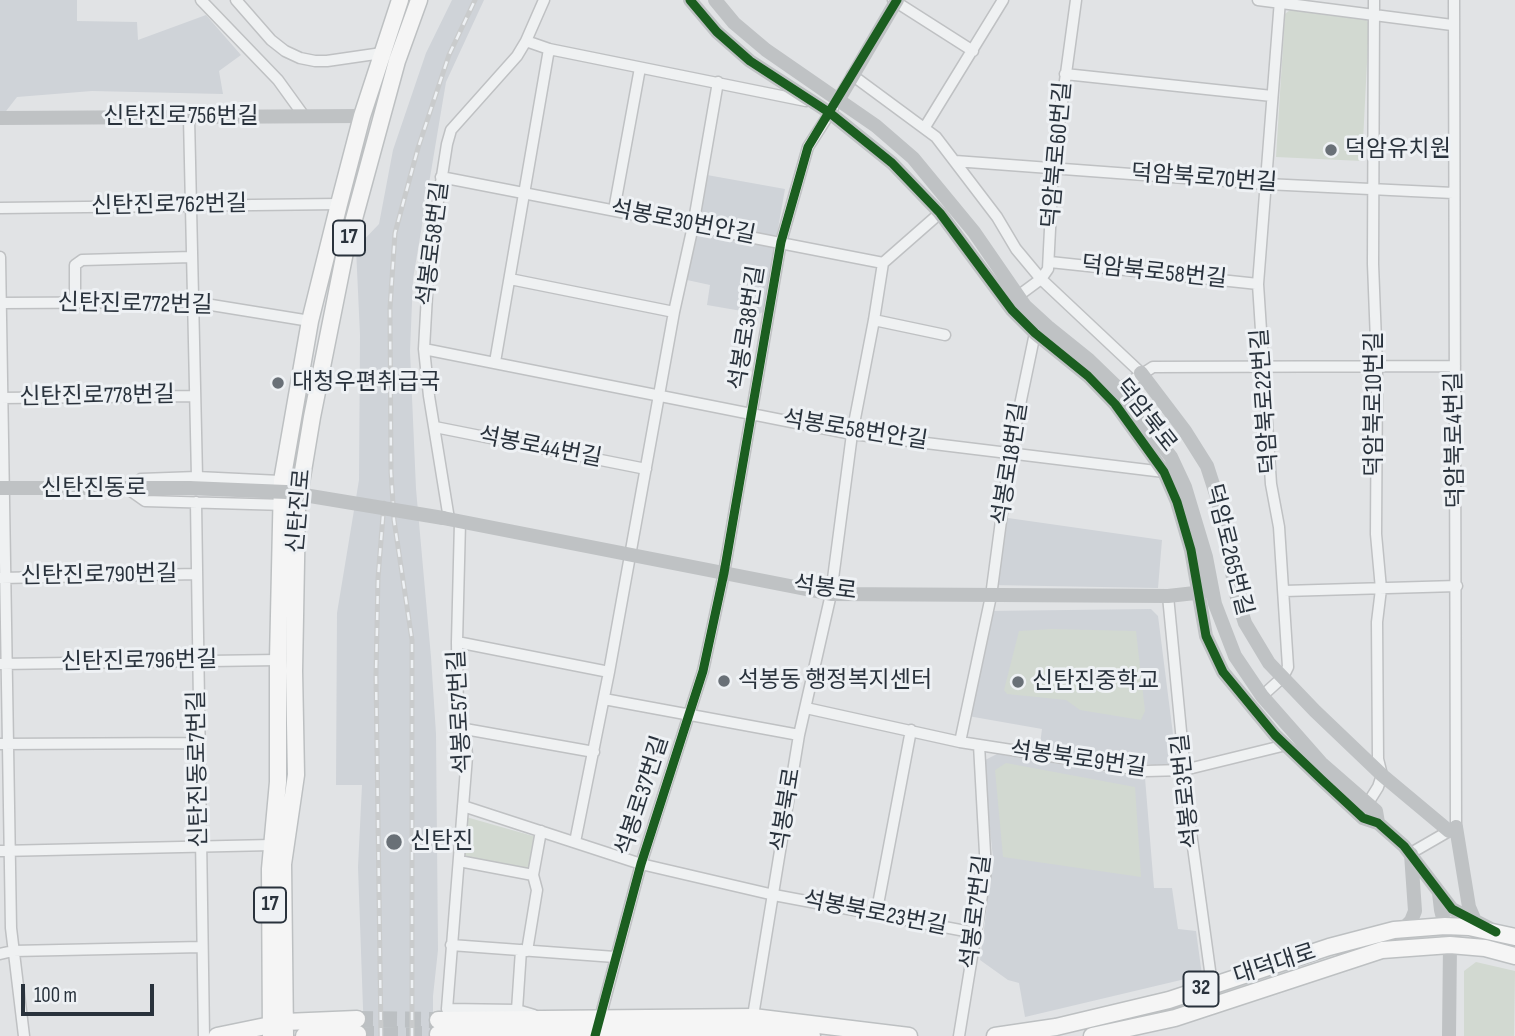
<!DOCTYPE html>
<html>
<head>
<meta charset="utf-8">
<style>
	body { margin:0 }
	#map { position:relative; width:1515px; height:1036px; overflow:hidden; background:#e1e3e5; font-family:"Sofia Sans Condensed",sans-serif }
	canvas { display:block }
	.scale { position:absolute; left:21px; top:984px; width:133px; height:32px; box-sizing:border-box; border:4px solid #29323c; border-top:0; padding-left:9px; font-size:21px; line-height:24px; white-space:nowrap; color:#29323c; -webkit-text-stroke:5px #eef1f4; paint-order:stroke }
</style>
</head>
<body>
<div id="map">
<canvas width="1515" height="1036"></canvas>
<div class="scale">100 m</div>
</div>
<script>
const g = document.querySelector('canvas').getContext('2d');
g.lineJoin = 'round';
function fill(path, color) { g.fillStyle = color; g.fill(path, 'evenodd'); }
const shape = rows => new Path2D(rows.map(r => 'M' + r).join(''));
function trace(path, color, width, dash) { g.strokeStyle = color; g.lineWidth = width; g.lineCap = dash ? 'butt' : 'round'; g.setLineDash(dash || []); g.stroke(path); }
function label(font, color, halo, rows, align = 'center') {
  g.font = font + ' "Sofia Sans Condensed","Noto Sans KR",sans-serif'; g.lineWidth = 6; g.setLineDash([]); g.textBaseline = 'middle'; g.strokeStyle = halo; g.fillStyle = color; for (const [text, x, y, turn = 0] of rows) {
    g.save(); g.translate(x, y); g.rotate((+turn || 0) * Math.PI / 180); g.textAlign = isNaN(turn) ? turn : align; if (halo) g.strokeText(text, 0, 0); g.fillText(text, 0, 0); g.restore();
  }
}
fill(shape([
	[0,0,77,0,77,21,137,22,138,40,206,15,241,55,219,71,223,94,92,91,17,97,3,115,0,115],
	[452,0,484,0,446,82,413,279,410,351,416,489,431,657,436,734,438,950,433,996,433,1036,364,1036,358,867,362,785,336,785,337,613,359,480,360,335,356,248,379,224,393,150,426,53],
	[707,175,785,189,777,234,774,237,701,223,698,220],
	[700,234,774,246,776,249,765,311,759,314,707,305,710,285,687,280,695,238],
	[1001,517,1162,540,1158,588,990,585],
	[1151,609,1158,616,1176,758,1172,764,1155,765,1039,751,1042,729,968,716,986,611],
	[997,754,1145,778,1154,888,1172,888,1178,929,1196,931,1202,975,1025,1017,1019,983,1008,980,980,960,993,858,983,761]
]), '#cfd3d8');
fill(shape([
	[1290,10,1366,20,1369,23,1362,161,1276,157,1285,14],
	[1051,629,1136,631,1145,711,1141,720,1080,710,1066,700,1007,694,1004,690,1019,631],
	[1006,763,1135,787,1141,877,1003,857,995,770],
	[466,817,540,838,533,875,468,863,463,854],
	[1476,962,1515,971,1514,1036,1464,1036,1464,971]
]), '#d2d9d1');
trace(shape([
	[357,1019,438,1020],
	[358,1034,438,1034]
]), '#bcc0c3', 16, [16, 8]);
const street = shape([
	[201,0,278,80,304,116],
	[236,0,271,40,285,51,300,58,315,61,327,61,382,53],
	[893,0,973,51],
	[1258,0,1452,25],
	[526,41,549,49,806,101],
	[1065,74,1272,96],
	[852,75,936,137,997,217,1016,249,1041,279,1141,373],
	[189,117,197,477],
	[925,127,1003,0],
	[955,161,1266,184,1453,193],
	[441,177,883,263],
	[0,208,339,204],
	[614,210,640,68],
	[0,257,11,928,24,1036],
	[1050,262,1258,284],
	[510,279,674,312],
	[1018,296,1041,279,1048,269,1053,169,1076,0],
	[75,302,75,265,82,260,192,257],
	[1,303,193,302,310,321],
	[874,320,945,335],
	[424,349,852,434,1164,472],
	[495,362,549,49],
	[1119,389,1153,367,1455,366],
	[0,398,195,396],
	[435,427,646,469],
	[196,502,204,1036],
	[286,505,145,501,128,489,141,479,197,477,301,482],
	[449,519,429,396,424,349,429,259,447,144,451,130,517,56,526,41,544,0],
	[460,522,457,642,458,718,465,729,467,756,447,1009,517,1010,534,1015],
	[1,578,197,574],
	[1284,591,1457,586],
	[1168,596,1190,825,1212,985],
	[457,642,609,672],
	[0,664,278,660],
	[1262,696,1283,677,1288,667,1279,527,1271,484,1258,284,1280,0],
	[604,699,799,735],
	[806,708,960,742,1146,771,1184,770,1286,745],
	[465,729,594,752],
	[960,742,991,596,1010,453,1035,333],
	[0,744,199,743],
	[1368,803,1378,787,1382,775,1378,759,1377,622,1381,589,1376,534,1377,367,1373,264,1374,0],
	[463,806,641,864,774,895,976,933],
	[575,842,609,672,674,312,693,226,718,82],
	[0,851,272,845],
	[1411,853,1456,827,1454,0],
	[459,861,533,875],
	[876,915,911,730],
	[451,945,615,957],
	[527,951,537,890,533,875,541,831],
	[0,954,13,951,202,947],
	[517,1010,521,950],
	[599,1022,641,864,703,671,724,573,781,242,808,147,833,108],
	[752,1022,799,735,831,594,852,434,874,320,883,263,940,213],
	[959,1036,986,871,979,745]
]);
const primary = shape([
	[438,1020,753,1017,909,1036],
	[438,1034,750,1029,812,1036],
	[217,1036,285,1022,357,1019],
	[271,1036,270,869,278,782,278,660,282,481,310,321,339,204,362,116,400,0],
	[285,1036,283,864,296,775,294,671,297,507,312,417,345,252,397,61,419,0],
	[304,1036,358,1034],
	[995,1036,1056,1027,1169,1000,1329,947,1394,930,1445,926,1469,927,1515,937],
	[1092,1036,1175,1018,1382,950,1450,945,1485,948,1515,956]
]);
trace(street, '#bfc1c3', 13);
trace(primary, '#bdc0c2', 19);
trace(street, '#eff1f2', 10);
trace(shape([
	[690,0,717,32,750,61,830,113,892,163,940,213,1012,310,1035,333,1088,376,1115,404,1164,472,1177,502,1191,550,1206,636,1223,672,1275,735,1322,780,1363,818,1378,823,1404,846,1452,909,1489,928],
	[715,0,734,23,766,50,876,126,913,158,974,232,1025,306,1048,327,1089,360,1119,389,1171,457,1185,487,1206,557,1215,604,1235,656,1262,696,1321,763,1376,811,1378,823],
	[839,99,897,0],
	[0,118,362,116],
	[1141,373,1185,431,1207,466,1217,497,1237,598,1245,623,1269,663,1315,711,1382,775,1449,831],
	[0,488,189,488],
	[443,518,831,594,1168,596,1204,592],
	[1456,827,1469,907,1475,921],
	[1439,893,1441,910,1450,945,1449,1036],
	[1403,929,1411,921,1415,911,1411,854]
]), '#bfc2c4', 14);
trace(primary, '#f5f5f5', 16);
const rail = shape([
	[381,1036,376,675,378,578,384,503],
	[412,1036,412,640,394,520,391,472,390,308,395,233,418,148,449,55,475,0]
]);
trace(rail, '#c9cbcc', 5);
trace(rail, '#eef1f4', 2.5, [8]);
trace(shape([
	[189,488,286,492,443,518]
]), '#bfc2c4', 14);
trace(shape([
	[690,0,717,32,750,61,830,113,892,163,940,213,1012,310,1035,333,1088,376,1115,404,1164,472,1177,502,1191,550,1206,636,1223,672,1275,735,1322,780,1363,818,1378,823,1404,846,1452,909,1496,932],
	[595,1036,641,864,703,671,724,573,781,242,808,147,897,0]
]), '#1b5e20', 9);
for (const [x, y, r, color] of [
	[1331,150,7,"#697077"],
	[278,383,7,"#697077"],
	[724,681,7,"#697077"],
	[1018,682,7,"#697077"],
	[394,842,9,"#697077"]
]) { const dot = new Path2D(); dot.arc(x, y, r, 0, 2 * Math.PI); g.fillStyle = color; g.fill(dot); trace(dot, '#eef1f4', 2.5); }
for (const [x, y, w] of [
	[349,238,32],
	[270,905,32],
	[1201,989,35]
]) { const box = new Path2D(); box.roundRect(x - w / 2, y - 17.5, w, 35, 5); g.fillStyle = '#eef1f4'; g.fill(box); trace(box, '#29323c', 2); }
label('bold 21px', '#29323c', null, [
	["17",349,238],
	["17",270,905],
	["32",1201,989]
]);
label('23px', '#29323c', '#eef1f4', [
	["신탄진로756번길",181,117],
	["덕암북로60번길",1058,155,-85],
	["덕암북로70번길",1204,179,4],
	["신탄진로762번길",169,206,-1],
	["석봉로30번안길",683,223,11],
	["석봉로58번길",434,244,-83],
	["덕암북로58번길",1154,273,6],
	["신탄진로772번길",135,305,1],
	["석봉로38번길",748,328,-81],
	["신탄진로778번길",97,397,-1],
	["덕암북로22번길",1266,401,-94],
	["덕암북로10번길",1375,404,-90],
	["덕암북로",1145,416,52],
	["석봉로58번안길",855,431,9],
	["덕암북로4번길",1456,440,-91],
	["석봉로44번길",540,448,11],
	["석봉로18번길",1011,464,-81],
	["신탄진동로",94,489],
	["신탄진로",300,511,-85],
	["덕암로265번길",1228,550,76],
	["신탄진로790번길",99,576,-1],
	["석봉로",825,589,7],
	["신탄진로796번길",139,662,-1],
	["석봉로57번길",461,712,-93],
	["석봉북로9번길",1078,760,8],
	["신탄진동로7번길",199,769,-91],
	["석봉로3번길",1187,791,-96],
	["석봉로37번길",643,796,-72],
	["석봉북로",787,810,-81],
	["석봉로7번길",977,912,-83],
	["석봉북로23번길",875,914,11],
	["대덕대로",1275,965,-18]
]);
label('23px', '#29323c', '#eef1f4', [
	["덕암유치원",1345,150],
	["대청우편취급국",292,383],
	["석봉동 행정복지센터",738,681],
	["신탄진중학교",1032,682],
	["신탄진",410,842]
], 'left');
</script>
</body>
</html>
